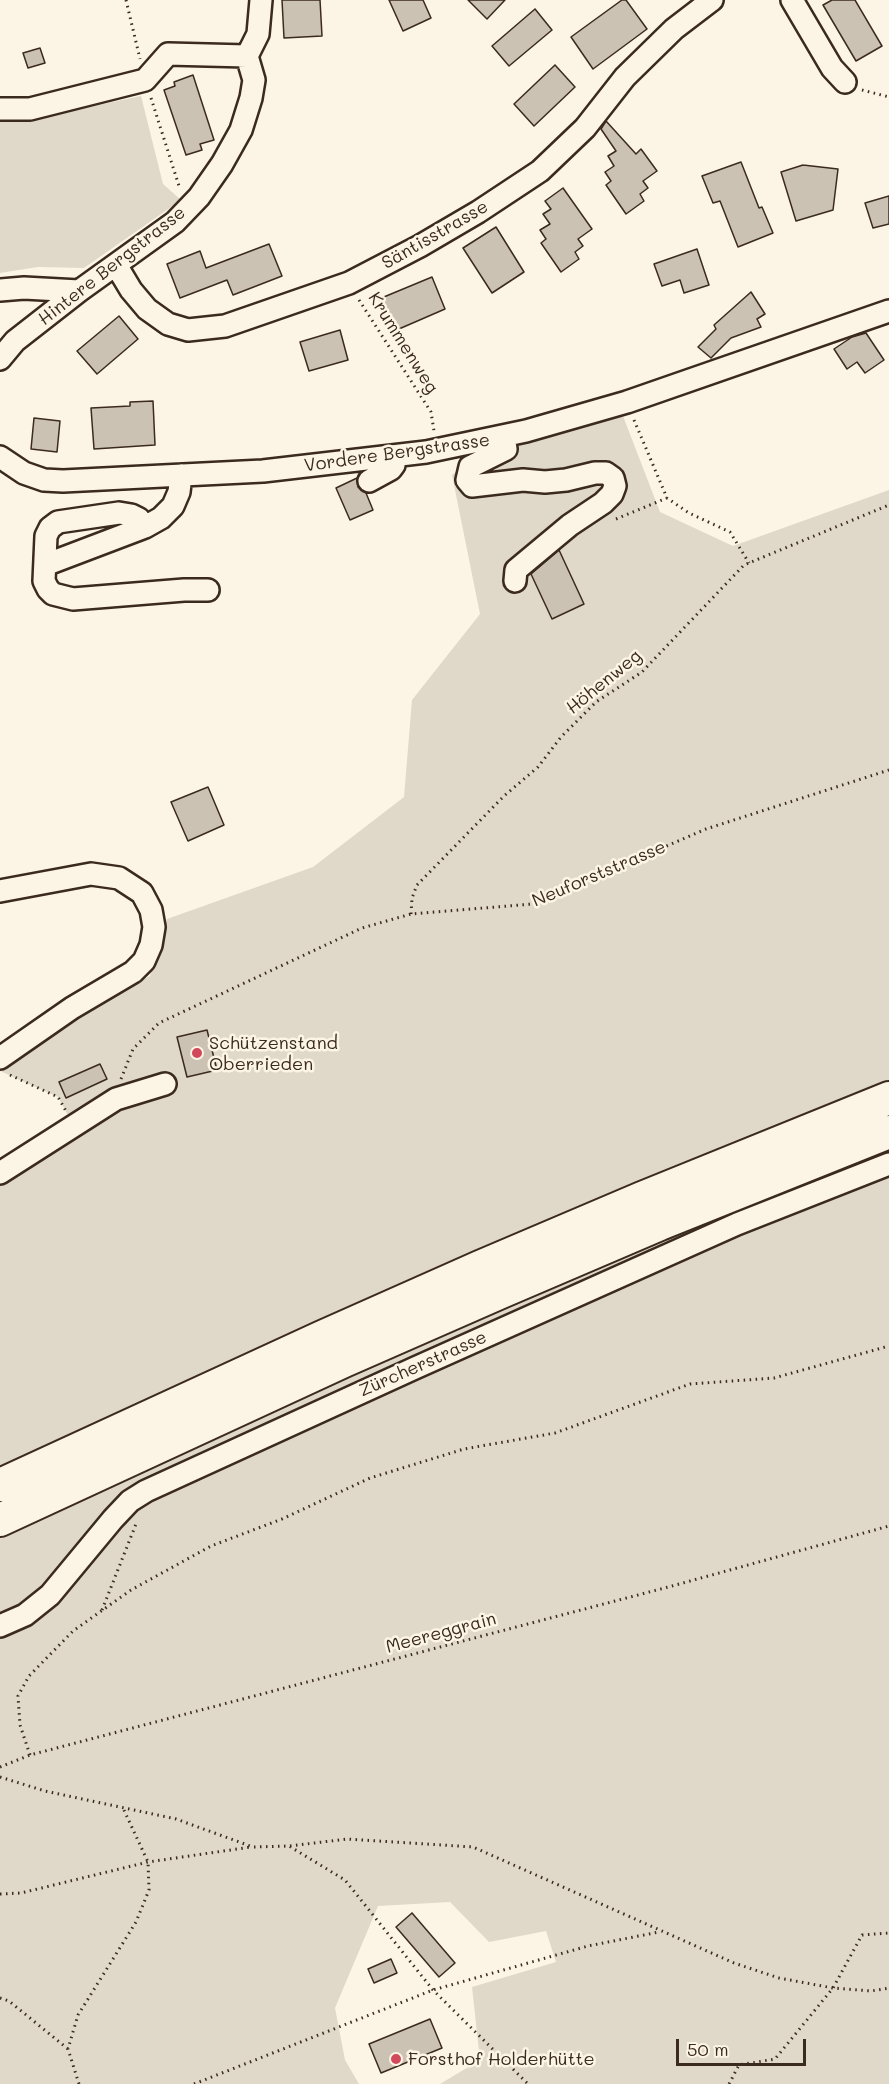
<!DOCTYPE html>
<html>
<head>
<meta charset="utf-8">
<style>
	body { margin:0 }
	#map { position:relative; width:889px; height:2084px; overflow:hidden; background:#fcf5e5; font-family:Mali,sans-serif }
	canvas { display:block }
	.scale { position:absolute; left:676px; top:2039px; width:130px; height:27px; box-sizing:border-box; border:3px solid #3b2a1e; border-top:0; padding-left:8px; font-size:18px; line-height:21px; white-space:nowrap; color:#3b2a1e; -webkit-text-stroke:4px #fcf5e5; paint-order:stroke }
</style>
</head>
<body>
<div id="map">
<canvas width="889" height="2084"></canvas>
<div class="scale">50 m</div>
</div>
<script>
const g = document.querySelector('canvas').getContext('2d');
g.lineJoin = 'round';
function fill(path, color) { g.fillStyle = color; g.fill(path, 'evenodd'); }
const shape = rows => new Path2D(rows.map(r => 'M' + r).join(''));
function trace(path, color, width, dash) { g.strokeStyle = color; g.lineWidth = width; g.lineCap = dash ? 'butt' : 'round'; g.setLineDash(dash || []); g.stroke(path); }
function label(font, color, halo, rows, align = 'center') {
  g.font = font + ' Mali,sans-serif'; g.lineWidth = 5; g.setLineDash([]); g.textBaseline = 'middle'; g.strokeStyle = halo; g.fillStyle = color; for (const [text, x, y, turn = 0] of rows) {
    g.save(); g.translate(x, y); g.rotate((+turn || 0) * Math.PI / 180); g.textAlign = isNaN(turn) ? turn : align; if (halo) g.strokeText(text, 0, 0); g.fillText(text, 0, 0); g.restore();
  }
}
fill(shape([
	[141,96,163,184,181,200,84,268,38,267,0,273,0,122,19,122],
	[623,416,660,512,733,546,889,490,889,2084,440,2084,480,2060,472,1987,556,1962,546,1931,489,1942,450,1902,378,1906,335,2008,345,2060,359,2084,0,2084,0,1173,74,1126,58,1097,0,1071,0,1060,150,976,167,919,313,867,404,797,412,700,480,614,452,475,483,450]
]), '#e0d8c8');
const building = shape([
	[282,0,320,0,322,36,284,38,282,0],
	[389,0,423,0,431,18,403,31,389,0],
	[468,0,505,0,487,19,468,0],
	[622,0,626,0,647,29,593,69,571,37,622,0],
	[832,0,855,0,882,46,856,61,823,5,832,0],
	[535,9,552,30,509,66,492,46,535,9],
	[40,48,45,63,28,68,23,53,40,48],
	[555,65,575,87,534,126,514,104,555,65],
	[193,75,214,140,200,144,202,150,186,155,164,90,175,86,174,82,193,75],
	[606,121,636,154,641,149,657,171,643,181,648,188,640,194,644,201,626,214,606,185,611,181,605,172,614,166,608,156,616,151,601,129,606,121],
	[741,162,759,208,762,207,773,233,738,247,720,201,713,203,702,176,741,162],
	[803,165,838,169,833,210,796,221,781,172,803,165],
	[563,188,592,229,578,239,583,246,575,252,579,259,561,272,541,243,546,239,540,230,550,224,543,214,551,209,545,201,563,188],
	[889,196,889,224,873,228,865,203,889,196],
	[496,227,524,272,492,293,463,248,496,227],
	[269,244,282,276,233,295,227,280,180,298,167,264,200,251,206,268,269,244],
	[697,249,709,285,684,293,680,280,662,286,654,264,697,249],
	[432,277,445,309,392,332,379,299,432,277],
	[751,292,765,314,757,319,761,327,731,338,711,358,698,347,716,329,714,325,751,292],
	[119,316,138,339,97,374,77,351,119,316],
	[340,330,348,360,309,371,300,342,340,330],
	[866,333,884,360,865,373,857,362,847,369,834,349,852,337,866,333],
	[153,401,155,445,94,449,91,408,130,406,130,402,153,401],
	[34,418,60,421,57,452,31,449,34,418],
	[357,478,358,487,366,493,373,510,350,520,336,488,357,478],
	[559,550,584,604,552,619,531,574,559,550],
	[208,787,224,825,188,841,171,802,208,787],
	[207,1030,217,1070,187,1077,177,1037,207,1030],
	[100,1064,107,1079,66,1098,59,1082,100,1064],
	[412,1913,455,1963,439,1977,396,1927,412,1913],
	[391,1959,397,1973,374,1983,368,1969,391,1959],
	[430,2019,442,2048,381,2073,369,2044,430,2019]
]);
fill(building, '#ccc2b3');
trace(building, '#3b2a1e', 1.5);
const minor = shape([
	[792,0,832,68,845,82],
	[0,109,30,109,145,80,168,54,247,56],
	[116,265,131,290,147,309,168,324,188,330,225,326,349,283,420,246,478,212,540,171,585,128,625,77,674,29,712,0],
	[0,290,24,288,79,291],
	[0,359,15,341,79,291,175,222,199,197,222,164,241,130,251,98,254,80,247,56,258,34,261,0],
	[504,437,506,449,470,467,467,480,472,486,523,480,545,482,566,480,595,473,606,473,613,478,615,486,612,494,603,503,570,525,516,570,515,581],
	[0,457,24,473,44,480,63,481,263,471,426,452,526,431,627,402,889,311],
	[369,481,391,469,394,465,395,456],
	[145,527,139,519,131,515,119,513,58,522,50,528,46,536,44,581,48,589,53,594,73,599,184,590,208,590],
	[45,565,145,527,161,518,173,506,179,492,181,475],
	[0,891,91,874,119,878,142,893,151,910,154,927,151,945,144,961,133,972,72,1008,0,1058],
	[0,1173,116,1099,165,1084],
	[0,1626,25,1615,50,1595,113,1519,130,1501,146,1491,415,1368,737,1224,889,1164]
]);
const highway = shape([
	[0,1485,322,1337,480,1267,642,1198,889,1098],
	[0,1520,344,1361,501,1292,660,1224,889,1132]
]);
trace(minor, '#3b2a1e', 26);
trace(highway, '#3b2a1e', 36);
trace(shape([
	[126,0,140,59],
	[862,90,889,97],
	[151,98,179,186,182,187],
	[359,300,431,412,434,431],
	[634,420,667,498,689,513,730,532,749,563],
	[616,519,667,498],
	[411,914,412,898,417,885,504,796,538,767,561,737,596,702,642,672,744,565,889,505],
	[10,1075,58,1097,66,1111],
	[121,1079,133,1049,159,1023,362,928,411,914,532,904,706,829,889,770],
	[102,1610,136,1524],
	[30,1755,20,1725,18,1696,29,1676,73,1631,131,1590,211,1546,282,1519,370,1478,464,1449,555,1433,690,1384,774,1378,889,1346],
	[0,1767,30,1755,672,1586,889,1526],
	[0,1777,45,1791,176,1819,253,1847,289,1846,345,1880,433,1990,528,2084],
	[290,1846,347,1839,473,1847,734,1963,779,1978,833,1988,871,1991,889,1988],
	[0,1894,21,1893,148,1862,251,1847],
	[0,1998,9,2001,68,2049],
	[79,2084,68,2049,78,2015,136,1922,149,1890,148,1862,123,1808],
	[194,2084,433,1990,588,1946,659,1932],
	[729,2084,739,2065,775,2059,833,1988,862,1935,889,1933]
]), '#3b2a1e', 3, [1.5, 4.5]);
trace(minor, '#fcf5e5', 21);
trace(highway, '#fcf5e5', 32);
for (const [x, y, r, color] of [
	[197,1053,6,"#d1495b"],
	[396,2059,6,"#d1495b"]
]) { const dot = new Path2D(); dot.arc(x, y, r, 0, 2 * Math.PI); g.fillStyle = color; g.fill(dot); trace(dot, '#fcf5e5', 2); }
label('18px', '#3b2a1e', '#fcf5e5', [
	["Säntisstrasse",435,235,-30],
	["Hintere Bergstrasse",112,266,-38],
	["Krummenweg",403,343,58],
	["Vordere Bergstrasse",397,453,-8],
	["Höhenweg",604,682,-39],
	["Neuforststrasse",599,874,-23],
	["Zürcherstrasse",423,1364,-24],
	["Meereggrain",441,1633,-15]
]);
label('18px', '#3b2a1e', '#fcf5e5', [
	["Schützenstand",209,1043],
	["Oberrieden",209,1064],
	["Forsthof Holderhütte",408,2059]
], 'left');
</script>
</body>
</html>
